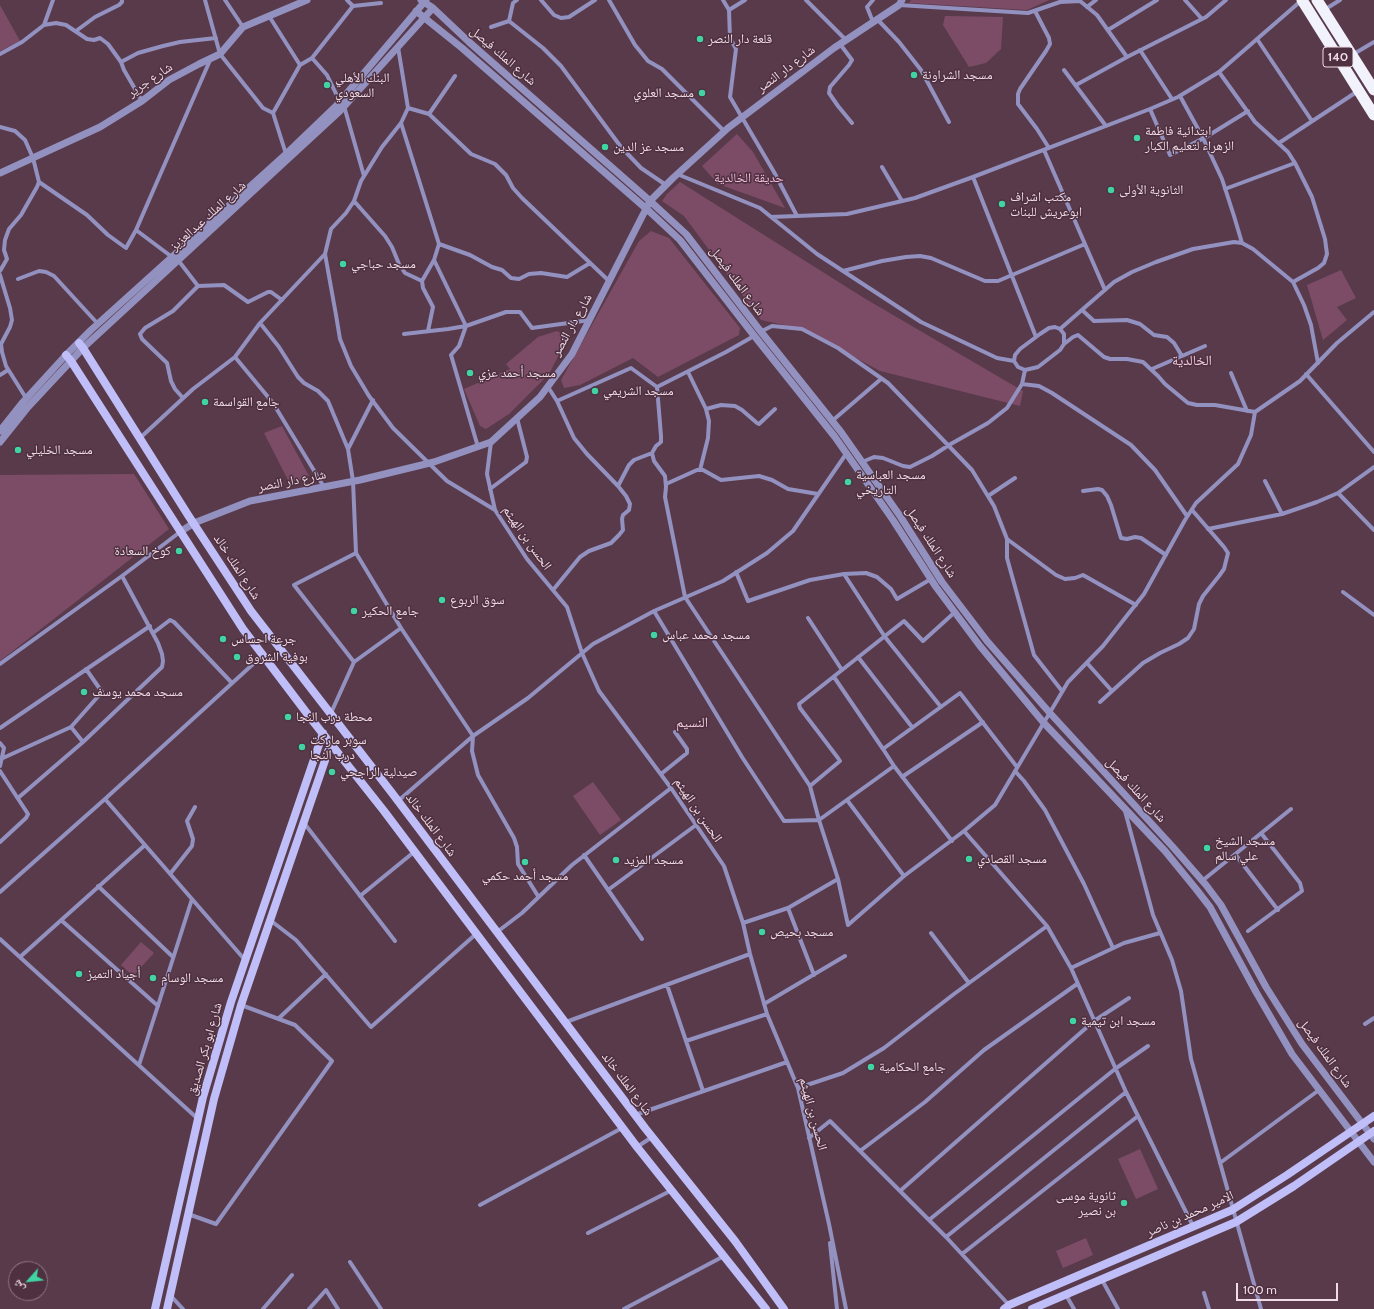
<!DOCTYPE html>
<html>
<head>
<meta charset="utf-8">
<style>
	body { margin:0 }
	#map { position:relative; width:1374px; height:1309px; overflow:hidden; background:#593a4b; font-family:Cabin,"Noto Naskh Arabic",sans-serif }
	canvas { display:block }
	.north { position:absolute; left:8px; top:1261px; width:40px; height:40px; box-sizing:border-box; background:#4e3040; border:1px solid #8f7582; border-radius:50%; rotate:243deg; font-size:11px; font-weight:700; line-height:16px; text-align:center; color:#f0dce6 }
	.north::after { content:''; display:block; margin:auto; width:14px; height:18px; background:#40d4a2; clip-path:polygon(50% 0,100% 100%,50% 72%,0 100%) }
	.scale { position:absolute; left:1236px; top:1283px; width:102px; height:18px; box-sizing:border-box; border:2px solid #f0dce6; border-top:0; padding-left:5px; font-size:12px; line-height:14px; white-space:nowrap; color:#f0dce6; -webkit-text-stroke:3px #4e3040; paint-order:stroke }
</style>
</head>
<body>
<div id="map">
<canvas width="1374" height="1309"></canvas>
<div class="north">ش</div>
<div class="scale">100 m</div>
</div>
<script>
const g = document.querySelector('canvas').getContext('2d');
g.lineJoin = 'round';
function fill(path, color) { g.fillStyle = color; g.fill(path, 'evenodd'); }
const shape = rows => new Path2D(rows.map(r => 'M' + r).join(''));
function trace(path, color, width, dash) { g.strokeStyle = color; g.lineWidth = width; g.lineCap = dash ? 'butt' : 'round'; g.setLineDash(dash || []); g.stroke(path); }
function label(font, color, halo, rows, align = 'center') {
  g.font = font + ' Cabin,"Noto Naskh Arabic",sans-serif'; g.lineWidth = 3; g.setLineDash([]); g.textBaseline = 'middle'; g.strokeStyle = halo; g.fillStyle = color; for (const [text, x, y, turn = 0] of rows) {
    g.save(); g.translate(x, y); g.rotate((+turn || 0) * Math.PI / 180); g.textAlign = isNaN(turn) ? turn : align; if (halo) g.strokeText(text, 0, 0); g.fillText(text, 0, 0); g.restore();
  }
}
fill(shape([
	[911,0,1049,0,1027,10,909,3],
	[0,5,20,41,0,51],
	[945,16,1003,17,1001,49,986,63,969,67,943,25],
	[737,134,753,152,785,208,718,184,702,166],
	[680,182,864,298,1023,391,1020,406,880,371,802,329,761,320,684,216,662,201,667,194],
	[651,231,669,238,740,328,739,335,658,377,633,358,580,385,564,388,561,380,639,241],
	[1341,270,1356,298,1337,307,1347,320,1323,340,1307,285],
	[557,331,568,337,549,374,509,414,486,429,480,426,464,389,510,369,506,364,538,337],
	[282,426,309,476,290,484,264,433],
	[134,474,169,529,0,661,0,475],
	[593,782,621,820,600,835,573,796],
	[141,942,154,953,133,976,121,965],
	[1140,1149,1158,1189,1136,1199,1118,1159],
	[1086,1238,1093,1255,1063,1268,1056,1251]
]), '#7c4c67');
trace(shape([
	[205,0,220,54,263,108,273,113],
	[225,0,243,27],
	[347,0,353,6,381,3],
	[541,0,554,15,561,18,569,17,595,0],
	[609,0,635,45,648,61,662,69,724,131],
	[723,0,729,10,730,38,736,49,730,97,774,172,797,216],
	[806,0,846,40],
	[1185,0,1202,19],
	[899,5,1028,13,1060,2,1080,1,1097,15,1127,57],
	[1087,7,1096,0],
	[729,10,745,0],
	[1324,10,1340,0],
	[1035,11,1049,38,1050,44,1046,51,1020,89,1018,94,1018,104,1037,129,1049,148],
	[269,16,300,65,273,113,286,154],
	[877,19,899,42,921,70,949,122],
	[509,21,513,3,517,0],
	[873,22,867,7,873,0],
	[44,25,53,0],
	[491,27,509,21,543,48,561,66,621,147,641,168,666,185],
	[1108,30,1157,0],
	[76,31,95,17,119,5,122,2,122,0],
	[1257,39,1312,121],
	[840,44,852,60,849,65,830,87,829,93,838,106,852,123],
	[398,47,408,108,401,123,382,147,361,181,354,201,346,213,331,229,325,254,336,315,340,339,351,366,369,396,393,428,447,481,495,510],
	[1140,50,1172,99],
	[0,54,22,42,44,25,56,23,66,25,87,39,94,40,100,38,108,44,121,62,124,70,142,101],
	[1352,55,1374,42],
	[312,58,327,75,340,102],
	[121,62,138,53,163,46,180,42,216,38],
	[300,65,312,58,353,6],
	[1064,70,1106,126],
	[1219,72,1255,122,1288,152,1295,163,1312,197,1325,239,1327,254,1324,263,1318,268,1293,282],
	[1076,85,1127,57,1206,17,1226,0],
	[1180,96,1203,138,1222,179,1234,216,1242,243],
	[344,106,364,176],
	[408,108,429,114,471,154,495,164,506,175,513,188,522,198,609,281],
	[1150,109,1170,155,1206,137,1248,111],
	[429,114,455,76],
	[401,123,439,244,434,260,466,326,506,312,520,312,532,328,590,320],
	[0,127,15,131,25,140,33,158,39,182,37,187,21,215,9,229,5,240,4,250,7,259,0,271],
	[1279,143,1358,91],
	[1044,150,1105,290],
	[882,167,902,201],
	[677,174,760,208,817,254,921,322,997,358,1014,361],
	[973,177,1036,337],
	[39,182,87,215,108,235,126,248,136,230],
	[1225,189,1295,163],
	[354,201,385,236,392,247,399,264,405,273,422,281],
	[771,217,847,214,915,198,973,177,1150,109,1178,97,1219,72,1302,0],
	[439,244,470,255,492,267,502,270,511,278,519,279,529,274,541,273,567,277,590,263],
	[172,257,136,230,211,58],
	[178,260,198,286,173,311,145,328,140,334,142,339,167,363,171,381,175,389,183,398],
	[843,271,882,261,906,257,920,256,931,258,985,281,998,281,1085,244],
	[0,275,10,308,12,320,10,327,1,344,2,352,6,366,26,398],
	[18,279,39,271,46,272,54,276,98,324],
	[198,286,224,285,248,302,268,292,271,292,282,300],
	[1082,310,1094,321,1127,320,1140,324,1154,335,1167,337,1174,343,1182,356],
	[260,323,279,347,298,377,304,383,318,391,328,401,348,449],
	[466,326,459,346,451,355,478,447],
	[1055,327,1060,329,1064,334,1064,344,1060,350,1038,367,1025,370,1018,367,1014,361,1015,355,1020,349,1040,334,1049,328,1055,327],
	[1060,329,1114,282,1132,272,1156,262,1193,249,1234,242,1242,243,1253,249,1293,282,1304,305,1311,325,1318,363],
	[428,331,433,307,423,288,422,281,434,260],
	[760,332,772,326,802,329,838,348,888,383,972,470,994,506,1007,539,1007,558,1034,655,1062,691],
	[404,334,448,329,466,326],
	[1064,344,1073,337,1078,335,1104,357,1110,359,1127,359,1143,362,1158,376,1165,384,1188,403,1197,405,1215,405,1255,412],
	[235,357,273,403,324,487],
	[1152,369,1205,346],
	[688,372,706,409,709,421,708,438,700,470],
	[1231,373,1247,411],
	[1306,374,1374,452],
	[0,375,8,370],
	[1022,384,1039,386,1052,393,1131,445,1155,470,1187,516],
	[548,387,557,401,574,438,587,454,618,486,626,496,630,504,629,510,623,515,622,519,623,530,619,535,611,543,589,551,580,557,553,590],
	[657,387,661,436,661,442,656,446,652,453,654,461,665,476,666,487,665,497,685,597,810,786,819,820,838,879,848,925,904,876,964,831,995,805,1068,682,1103,646,1144,594,1185,520,1196,503,1238,464,1251,435,1255,412,1300,381,1337,343,1374,312],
	[557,401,631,368,657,387,726,352,754,336],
	[706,409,721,405,735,406,742,410,757,423,759,424,775,409],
	[832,421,881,379],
	[140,438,193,389,235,357,260,323,325,254],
	[491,442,487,474,495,510,527,559,567,607,582,653,599,691,671,788,724,866,743,923,750,954,767,1014,798,1088,829,1224,846,1309],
	[862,462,874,457,883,458,903,466,910,467,932,456,949,445,988,423,1007,408,1022,384,1025,370],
	[1265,481,1282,514],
	[666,484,697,470,703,470,721,480,759,476,772,480,788,489,818,494],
	[618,486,629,465,634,460,652,453],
	[490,489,526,462,527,457,517,418],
	[1083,491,1098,489,1102,490,1107,496,1111,505,1121,538,1127,539,1135,537,1141,538,1166,555],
	[1338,493,1374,530],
	[988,496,1015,478],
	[1208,529,1282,514,1317,502,1338,493,1374,467],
	[1007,539,1056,575,1065,579,1075,578,1083,575,1136,605],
	[356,553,353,481,348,449,373,400],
	[736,572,748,601,810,580,844,574,866,573,877,577,891,589,897,599,931,579],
	[844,574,885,637,941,707],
	[1343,592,1374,615],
	[654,611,742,757,784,821,819,820,894,766,952,841],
	[808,618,842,670],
	[401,628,473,736,472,751,478,775,514,838,517,847,518,864,538,896],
	[153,633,170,620,174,622,232,683],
	[858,657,912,727],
	[1087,663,1112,691],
	[0,664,122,576,180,532],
	[834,677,883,749],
	[1100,702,1143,663,1160,653,1179,644,1188,638,1194,629,1199,604,1203,596,1219,576,1224,569,1228,553,1224,547,1192,510],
	[331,713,354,662,401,628,356,553,294,585,354,662],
	[71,727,83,742],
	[0,728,150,626],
	[0,743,4,748,0,766],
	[3,758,71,727,102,692,86,669],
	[894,766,883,749,960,693,1017,767],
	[0,771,28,814,26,818,0,842],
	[1015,771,1024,781,1045,810,1084,884,1113,948],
	[661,774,687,753,687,749,675,732],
	[902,777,983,722],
	[810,786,840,761,838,758,800,708,799,704,904,621,923,641,955,612],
	[18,798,83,742,162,667,163,661,162,654,158,643,122,576],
	[105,799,245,960],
	[847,800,904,876],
	[398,801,473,736,528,698,593,644,654,611,723,581,767,553,793,531,846,454],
	[1125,811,1153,915,1172,960,1181,991,1191,1059,1261,1309],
	[304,823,395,941],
	[964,831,1047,926,1071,968,1126,1092,1193,1226],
	[1235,854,1278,910],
	[584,855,642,939],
	[170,874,192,846,193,839,187,821,195,807],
	[1202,881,1291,809],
	[98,886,173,957],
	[608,890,696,825],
	[0,892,105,799,263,655],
	[360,896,414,852],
	[788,908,814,975],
	[61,920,158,1006],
	[270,920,296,940,371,1027,476,934],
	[743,923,788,908,838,879],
	[1248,931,1302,891,1300,883,1261,833],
	[497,932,522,913,572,865,671,788],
	[931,933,969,983],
	[0,939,198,1119],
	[20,957,145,845],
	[1071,968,1124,943,1160,933],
	[667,985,703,1091],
	[764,1004,845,956],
	[278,1019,326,974],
	[566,1022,750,954],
	[1365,1024,1374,1018],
	[686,1041,767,1014],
	[139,1065,192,899],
	[798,1088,843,1073,884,1048,954,994,1047,926],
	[635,1115,787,1062],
	[809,1138,830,1121,946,1237,1009,1305],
	[637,1147,652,1137],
	[860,1151,925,1102,984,1050,1077,984],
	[1220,1163,1319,1090],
	[900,1191,1094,1021,1129,998],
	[480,1205,622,1128],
	[188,1214,216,1224,332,1061,295,1025,241,1005],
	[929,1220,1115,1069,1148,1046],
	[588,1233,672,1190],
	[946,1237,1126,1092],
	[830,1243,837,1309],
	[962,1254,1138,1116],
	[350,1262,381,1309],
	[1102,1280,1118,1309],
	[1204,1293,1209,1309],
	[170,1295,183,1309],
	[1066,1295,1074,1309],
	[263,1309,292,1275],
	[309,1309,326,1290,338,1309],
	[624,1309,724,1256]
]), '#9391c0', 4);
trace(shape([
	[421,0,433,8,469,42,650,201,686,234,758,328,841,432,900,516,942,582,987,641,1049,712,1172,846,1206,885,1221,905,1266,987,1302,1044,1374,1139],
	[416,11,462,48,650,212,680,240,752,333,835,437,893,520,936,587,980,646,1043,722,1165,851,1196,889,1210,907,1256,992,1292,1054,1374,1162],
	[0,173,100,127,142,101,169,80,199,64,220,54,243,27,307,0],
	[0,431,23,402,66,355,91,330,286,154,336,106,426,0],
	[0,442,28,407,83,348,340,111,433,8],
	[180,532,194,523,250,501,360,480,434,462,491,442,540,397,572,354,650,201,673,178,728,128,834,48,899,5,902,0]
]), '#9391c0', 7);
trace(shape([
	[79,343,83,348,188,515,251,611,392,793,645,1128,735,1241,784,1309],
	[66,355,71,361,243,629,312,720,384,811,637,1147,766,1309],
	[155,1309,203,1097,231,1002,323,733],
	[167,1309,214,1099,241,1005,331,743],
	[1004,1309,1009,1305,1232,1210,1287,1175,1374,1116],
	[1032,1309,1236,1222,1294,1186,1374,1131]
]), '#bfbef9', 8);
trace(shape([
	[1302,0,1374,115],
	[1317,0,1374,90]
]), '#f2f2fc', 11);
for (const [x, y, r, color] of [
	[700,39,4,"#40d4a2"],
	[914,75,4,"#40d4a2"],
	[327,85,4,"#40d4a2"],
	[702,93,4,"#40d4a2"],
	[1137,138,4,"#40d4a2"],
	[605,147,4,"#40d4a2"],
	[1111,190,4,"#40d4a2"],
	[1002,204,4,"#40d4a2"],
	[343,264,4,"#40d4a2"],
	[470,373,4,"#40d4a2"],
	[595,391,4,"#40d4a2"],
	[205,402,4,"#40d4a2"],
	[18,450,4,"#40d4a2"],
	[848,482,4,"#40d4a2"],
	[179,551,4,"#40d4a2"],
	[442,600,4,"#40d4a2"],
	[354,611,4,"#40d4a2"],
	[654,635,4,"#40d4a2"],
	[223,639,4,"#40d4a2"],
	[237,657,4,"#40d4a2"],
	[84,692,4,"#40d4a2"],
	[288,717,4,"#40d4a2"],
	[302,747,4,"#40d4a2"],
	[332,772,4,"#40d4a2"],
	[1207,848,4,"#40d4a2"],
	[969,859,4,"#40d4a2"],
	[616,860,4,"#40d4a2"],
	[525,862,4,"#40d4a2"],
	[762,932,4,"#40d4a2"],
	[79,974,4,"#40d4a2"],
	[153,978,4,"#40d4a2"],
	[1073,1021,4,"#40d4a2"],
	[871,1067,4,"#40d4a2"],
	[1124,1203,4,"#40d4a2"]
]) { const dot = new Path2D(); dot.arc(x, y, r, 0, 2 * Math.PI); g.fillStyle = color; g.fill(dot); trace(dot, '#4e3040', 1.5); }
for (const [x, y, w] of [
	[1338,57,30]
]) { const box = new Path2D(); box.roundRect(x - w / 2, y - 10, w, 20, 3); g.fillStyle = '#4e3040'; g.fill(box); trace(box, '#f0dce6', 1); }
label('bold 12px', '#f0dce6', null, [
	["140",1338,57]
]);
label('13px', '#f0dce6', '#4e3040', [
	["قلعة دار النصر",708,39],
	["مسجد الشراونة",922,75],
	["البنك الأهلي",335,78],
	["السعودي",335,93],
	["مسجد العلوي",694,93,"right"],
	["ابتدائية فاطمة",1145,131],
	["الزهراء لتعليم الكبار",1145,146],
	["مسجد عز الدين",613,147],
	["الثانوية الأولى",1119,190],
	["مكتب اشراف",1010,197],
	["ابوعريش للبنات",1010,212],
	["مسجد حباجي",351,264],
	["مسجد أحمد عزي",478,373],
	["مسجد الشريمي",603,391],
	["جامع القواسمة",213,402],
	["مسجد الخليلي",26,450],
	["مسجد العباسية",856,475],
	["التاريخي",856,490],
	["كوخ السعادة",171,551,"right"],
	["سوق الربوع",450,600],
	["جامع الحكير",362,611],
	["مسجد محمد عباس",662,635],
	["جرعة احساس",231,639],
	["بوفية الشروق",245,657],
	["مسجد محمد يوسف",92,692],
	["محطة درب النجا",296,717],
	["سوبر ماركت",310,740],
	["درب النجا",310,755],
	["صيدلية الراجحي",340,772],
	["مسجد الشيخ",1215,841],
	["علي سالم",1215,856],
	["مسجد القصادي",977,859],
	["مسجد المزيد",624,860],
	["مسجد أحمد حكمي",525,876,"center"],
	["مسجد بحيص",770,932],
	["أجياد التميز",87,974],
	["مسجد الوسام",161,978],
	["مسجد ابن تيمية",1081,1021],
	["جامع الحكامية",879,1067],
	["ثانوية موسى",1116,1196,"right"],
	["بن نصير",1116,1211,"right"]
], 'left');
label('13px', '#f0dce6', '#4e3040', [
	["شارع الملك فيصل",503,56,41],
	["شارع دار النصر",786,69,-37],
	["شارع جرير",150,80,-34],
	["شارع الملك عبدالعزيز",208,216,-42],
	["شارع الملك فيصل",737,281,53],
	["شارع دار النصر",572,325,-61],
	["شارع دار النصر",292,481,-11],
	["الحسن بن الهيثم",527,538,55],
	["شارع الملك فيصل",931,542,57],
	["شارع الملك خالد",237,567,57],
	["شارع الملك فيصل",1136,790,48],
	["الحسن بن الهيثم",698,810,56],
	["شارع الملك خالد",431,825,53],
	["شارع ابو بكر الصديق",205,1049,-74],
	["شارع الملك فيصل",1325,1053,54],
	["شارع الملك خالد",627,1084,53],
	["الحسن بن الهيثم",813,1114,75],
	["الامير محمد بن ناصر",1190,1214,-24]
]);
label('13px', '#f5bddb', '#4e3040', [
	["حديقة الخالدية",749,178]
]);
label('14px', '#f4cde1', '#4e3040', [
	["الخالدية",1192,361],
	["النسيم",692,723]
]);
</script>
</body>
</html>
